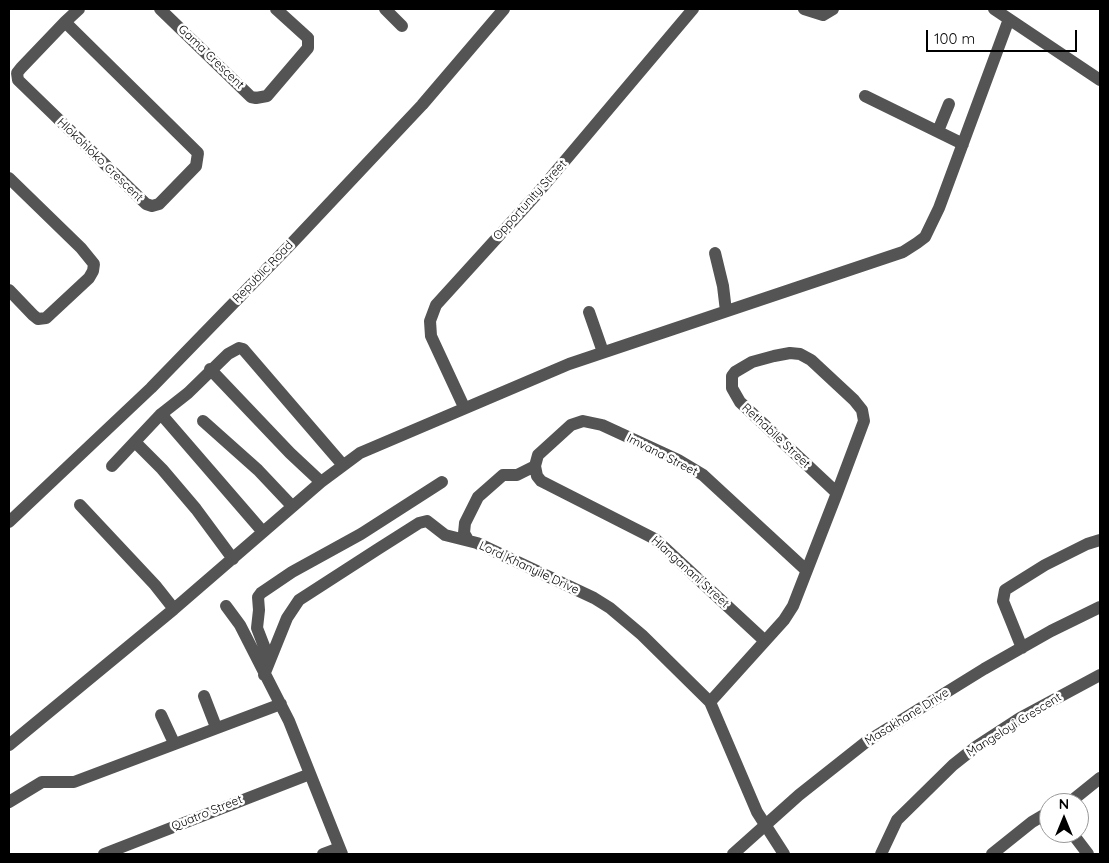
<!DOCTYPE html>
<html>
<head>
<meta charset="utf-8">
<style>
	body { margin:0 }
	#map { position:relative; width:1109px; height:863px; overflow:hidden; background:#fff; font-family:Quicksand,sans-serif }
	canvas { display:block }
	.frame { position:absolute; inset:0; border:10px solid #000; pointer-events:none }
	.north { position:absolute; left:1039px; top:793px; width:50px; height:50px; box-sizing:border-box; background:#fff; border:1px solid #999; border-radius:50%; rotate:0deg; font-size:14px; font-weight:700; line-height:20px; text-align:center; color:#000 }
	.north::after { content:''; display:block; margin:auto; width:18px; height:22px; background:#000; clip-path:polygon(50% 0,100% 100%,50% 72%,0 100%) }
	.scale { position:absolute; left:926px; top:30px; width:151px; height:22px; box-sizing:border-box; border:2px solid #000; border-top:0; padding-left:6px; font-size:15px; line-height:18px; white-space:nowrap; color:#000; -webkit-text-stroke:4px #fff; paint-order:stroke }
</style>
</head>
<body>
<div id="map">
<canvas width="1109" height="863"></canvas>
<div class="frame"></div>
<div class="north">N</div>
<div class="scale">100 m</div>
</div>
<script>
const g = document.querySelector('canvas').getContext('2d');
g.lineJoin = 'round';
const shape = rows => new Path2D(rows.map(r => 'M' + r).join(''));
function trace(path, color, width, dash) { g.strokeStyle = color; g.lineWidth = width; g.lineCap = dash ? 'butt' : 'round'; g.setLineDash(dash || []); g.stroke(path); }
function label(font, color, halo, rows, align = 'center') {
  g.font = font + ' Quicksand,sans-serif'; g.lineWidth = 5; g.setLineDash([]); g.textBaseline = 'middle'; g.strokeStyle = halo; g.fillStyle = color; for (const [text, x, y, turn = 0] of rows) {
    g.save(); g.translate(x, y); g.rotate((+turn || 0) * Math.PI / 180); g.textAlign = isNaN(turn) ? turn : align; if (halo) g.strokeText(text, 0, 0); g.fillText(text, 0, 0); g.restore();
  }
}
trace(shape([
	[160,9,251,97,256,98,267,96,308,48,308,38,276,9],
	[385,9,402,26],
	[804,9,823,15,833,9],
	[994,9,1100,80],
	[65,22,198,153,196,166,159,204,152,206,146,204,18,80,17,73,21,68,65,22,79,9],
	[865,96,963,144],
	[938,131,949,104],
	[9,178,81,248,94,264,93,271,89,278,46,318,38,319,33,315,9,290],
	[715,253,723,286,726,311],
	[589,312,603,352],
	[210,369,290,453,321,482],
	[464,407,431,336,430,321,436,305,536,195,693,9],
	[161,414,263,532],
	[203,421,258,470,292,506],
	[135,442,162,469,196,509,233,559],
	[112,466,160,415,188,393,228,354,239,348,243,349,342,464],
	[80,505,155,585,174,609],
	[9,522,151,388,292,243,422,105,504,9],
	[468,540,464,533,465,523,478,497,503,475,517,475,535,466],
	[226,606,240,625,289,721,342,854],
	[765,641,655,539,541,481,537,476,535,466,538,455,571,425,583,421,602,425,678,460,703,475,806,570],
	[1022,648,1003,601,1005,590,1045,565,1087,544,1100,540],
	[269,659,257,628,259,610,258,597,261,593,292,572,361,534,442,482],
	[264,675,287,618,299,600,378,549,419,523,427,521,445,535,477,543,594,598,610,608,642,635,710,702,757,812,784,854],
	[204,696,216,727],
	[710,702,784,620,793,606,837,493,864,421,862,410,854,400,811,360,800,354,790,353,774,356,752,362,735,372,732,376,732,388,740,402,837,493],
	[161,715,174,743],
	[9,745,174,609,321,482,360,453,569,364,903,252,917,243,925,237,939,208,1009,19],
	[9,802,42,782,74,782,281,704],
	[1069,803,1100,778],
	[1072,833,1088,854],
	[104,854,310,774],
	[323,854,339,848],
	[733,854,799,795,866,742,984,669,1051,631,1100,607],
	[881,854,897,820,953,765,977,746,1020,718,1100,675],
	[992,854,1032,822,1049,812]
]), '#545454', 12);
label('12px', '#000', '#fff', [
	["Gama Crescent",211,57,44],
	["Hlokohloko Crescent",100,160,44],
	["Opportunity Street",530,200,-48],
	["Republic Road",263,272,-46],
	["Rethabile Street",776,436,43],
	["Imvana Street",662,455,27],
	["Lord Khanyile Drive",529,568,25],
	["Hlanganani Street",690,572,42],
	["Masakhane Drive",907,717,-32],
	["Mangeloyi Crescent",1014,725,-32],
	["Quatro Street",207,813,-22]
]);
</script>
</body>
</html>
